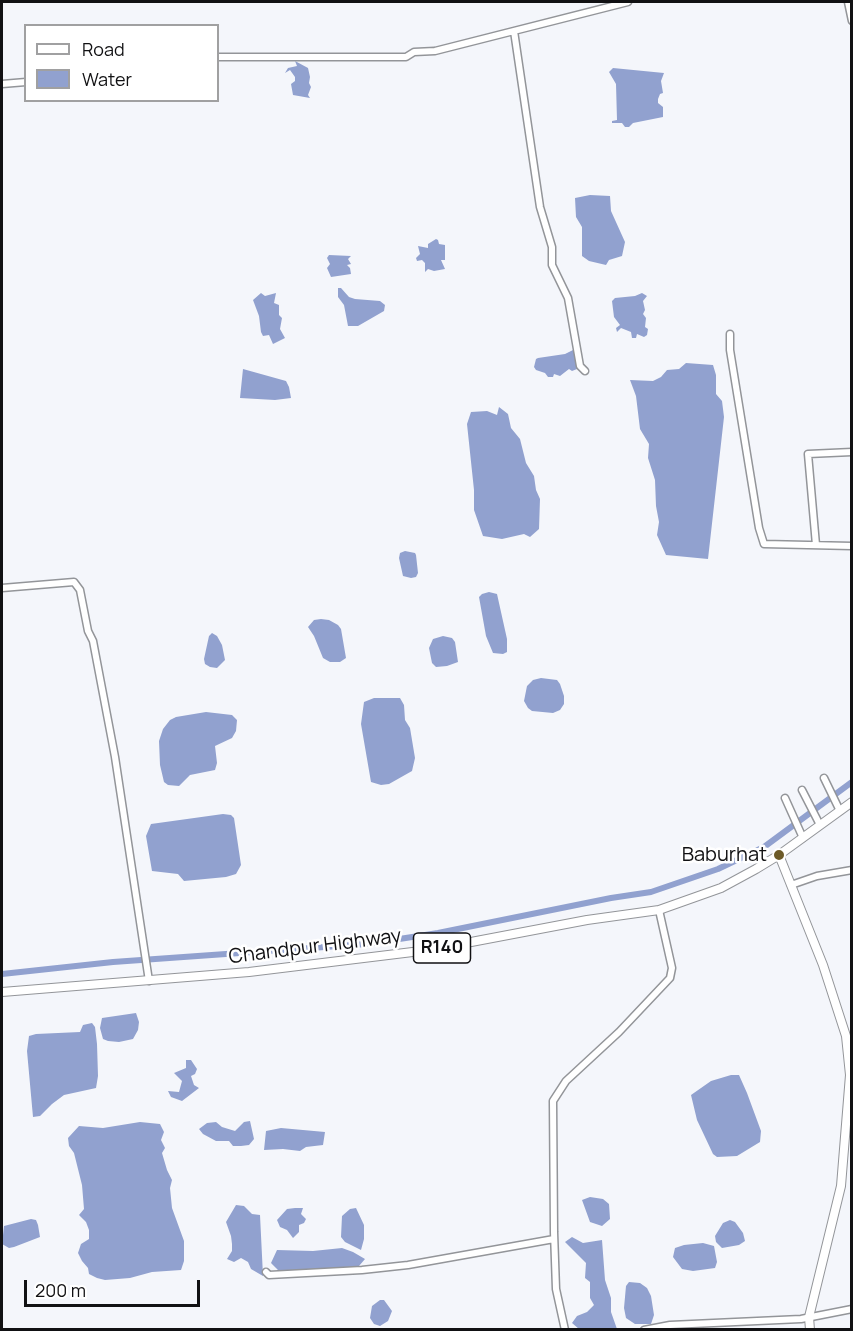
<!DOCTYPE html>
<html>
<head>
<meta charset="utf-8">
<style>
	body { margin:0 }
	#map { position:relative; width:853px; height:1331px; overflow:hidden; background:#f4f6fb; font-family:Manrope,sans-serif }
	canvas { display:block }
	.frame { position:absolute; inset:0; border:3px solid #111113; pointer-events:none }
	.legend { position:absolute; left:24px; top:24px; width:195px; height:78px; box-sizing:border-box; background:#fff; border:2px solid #a0a0a1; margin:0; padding:8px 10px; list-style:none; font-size:18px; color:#111113 }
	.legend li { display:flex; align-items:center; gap:12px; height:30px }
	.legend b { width:30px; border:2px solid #a0a0a1 }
	.scale { position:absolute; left:24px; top:1280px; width:176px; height:27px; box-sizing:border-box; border:3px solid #111113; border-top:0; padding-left:8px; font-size:18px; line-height:21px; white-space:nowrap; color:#111113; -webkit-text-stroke:4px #fff; paint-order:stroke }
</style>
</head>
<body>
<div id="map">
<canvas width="853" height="1331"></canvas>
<div class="frame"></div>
<ul class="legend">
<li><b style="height:8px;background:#fff"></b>Road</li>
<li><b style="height:16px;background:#91a1cf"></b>Water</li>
</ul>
<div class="scale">200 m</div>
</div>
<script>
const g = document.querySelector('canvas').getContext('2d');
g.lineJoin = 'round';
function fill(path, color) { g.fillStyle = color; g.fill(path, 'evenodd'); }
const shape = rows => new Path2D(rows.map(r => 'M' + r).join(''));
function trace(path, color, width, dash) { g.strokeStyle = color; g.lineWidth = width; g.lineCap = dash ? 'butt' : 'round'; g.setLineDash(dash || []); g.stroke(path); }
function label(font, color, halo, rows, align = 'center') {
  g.font = font + ' Manrope,sans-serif'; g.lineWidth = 5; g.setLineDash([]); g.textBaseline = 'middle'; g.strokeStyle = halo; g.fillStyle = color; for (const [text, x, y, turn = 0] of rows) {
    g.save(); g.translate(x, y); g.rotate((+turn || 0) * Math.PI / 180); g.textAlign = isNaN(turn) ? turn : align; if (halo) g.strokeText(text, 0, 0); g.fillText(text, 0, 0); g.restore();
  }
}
fill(shape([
	[295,61,308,68,310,77,309,83,311,87,308,95,310,98,293,95,291,84,295,81,295,77,290,70,285,73,288,68,297,66],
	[613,68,664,73,661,81,663,93,660,94,658,99,658,103,663,107,663,117,633,123,629,127,625,127,622,123,612,123,612,121,617,120,616,84,609,72],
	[590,195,610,196,611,211,625,242,622,256,609,260,606,265,589,261,582,256,582,227,576,217,575,198],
	[436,239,438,240,439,244,445,245,445,260,441,260,445,269,434,271,428,269,425,272,425,263,422,260,417,261,416,258,420,254,418,246,428,248,428,244],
	[329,255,351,256,348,259,351,264,347,265,350,268,351,274,331,277,327,268,330,264,327,258],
	[338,288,341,288,349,297,355,299,380,301,385,305,384,311,358,326,348,326,344,305,338,297],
	[261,293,265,296,276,293,274,303,279,305,279,315,282,318,280,329,285,338,273,344,269,335,263,336,261,332,259,316,253,300],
	[642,293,647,296,643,301,645,310,643,314,646,318,645,327,648,329,647,335,644,337,637,334,636,338,632,338,631,332,621,328,617,332,616,328,620,325,614,317,612,301,615,298,635,296],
	[575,349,577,369,572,371,569,369,560,376,554,374,553,377,548,377,545,373,536,370,534,367,536,359,538,358,565,354],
	[686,363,713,365,716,375,716,394,722,401,724,417,708,559,666,555,657,535,659,522,656,506,655,480,648,458,649,444,640,429,636,396,630,380,653,381,661,377,667,370,679,369],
	[243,369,286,381,289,387,291,398,275,400,240,398],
	[499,407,508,414,511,428,520,439,526,463,534,476,536,490,540,499,539,529,530,537,524,534,502,539,483,536,474,510,474,490,467,424,471,412,487,411,497,415],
	[405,551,415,553,416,555,418,573,416,577,411,578,403,576,399,558,400,553],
	[489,592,497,594,507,639,507,652,503,654,493,653,486,636,479,597,482,594],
	[321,619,329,620,338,625,341,629,346,658,340,662,330,662,323,658,314,636,308,627,314,620],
	[212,633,217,636,222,645,225,660,217,668,210,667,205,664,204,659,209,636],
	[443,636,452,638,455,642,458,662,447,666,436,667,432,663,429,648,433,639],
	[541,678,557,680,560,684,564,696,564,704,560,710,553,713,532,711,528,708,524,701,527,686,533,680],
	[374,698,400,698,404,705,405,720,410,728,415,758,412,771,389,784,381,785,371,782,361,724,364,702],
	[206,712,232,715,237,720,236,731,232,738,215,746,217,763,215,770,190,775,179,786,168,785,164,782,160,765,159,741,163,729,170,720,176,717],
	[223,814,231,815,234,818,241,865,236,874,226,877,184,881,178,874,152,871,146,836,151,824],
	[136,1013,139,1022,138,1030,133,1039,119,1042,108,1041,103,1039,100,1028,102,1018],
	[92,1023,95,1027,97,1044,98,1076,96,1088,64,1095,52,1104,40,1116,33,1117,27,1051,29,1036,36,1034,80,1032,83,1025],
	[186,1060,191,1060,197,1069,195,1074,191,1076,194,1085,199,1088,182,1101,171,1097,168,1091,179,1092,182,1081,174,1073,186,1068],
	[731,1075,739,1075,747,1093,761,1131,760,1142,737,1156,717,1157,713,1154,697,1120,691,1095,711,1081],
	[250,1121,254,1139,249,1145,241,1146,233,1146,229,1141,216,1141,203,1134,199,1129,207,1123,216,1122,222,1127,235,1131,244,1122],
	[140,1122,160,1124,164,1132,161,1140,165,1148,162,1153,167,1170,172,1180,170,1188,172,1208,184,1241,184,1261,181,1270,152,1272,130,1278,105,1280,97,1278,89,1274,88,1268,82,1261,78,1253,81,1244,89,1239,89,1230,86,1222,79,1215,84,1209,82,1185,74,1153,69,1146,68,1138,79,1126,103,1128],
	[281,1128,325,1132,323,1145,306,1147,300,1151,283,1149,264,1150,266,1131],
	[590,1197,603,1199,609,1204,610,1219,602,1226,590,1222,582,1200],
	[236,1205,244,1206,252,1214,260,1215,263,1276,251,1269,248,1262,241,1258,234,1262,227,1259,232,1251,232,1244,231,1236,226,1222],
	[295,1208,303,1208,301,1214,306,1219,304,1223,299,1225,299,1232,293,1238,287,1230,280,1227,277,1220,287,1209],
	[356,1208,364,1225,364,1239,361,1250,345,1242,341,1237,342,1216,350,1209],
	[31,1219,36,1220,38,1225,40,1237,14,1247,9,1248,2,1244,4,1226],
	[730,1220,735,1222,743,1233,745,1241,739,1245,722,1248,716,1242,715,1236,723,1223],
	[572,1237,583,1243,602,1240,605,1280,611,1298,611,1312,617,1329,579,1329,572,1323,577,1316,587,1312,594,1305,590,1298,590,1282,585,1278,586,1263,565,1242],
	[703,1243,714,1246,717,1262,715,1268,693,1271,682,1269,673,1257,675,1248,684,1245],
	[342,1248,353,1252,365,1259,359,1266,340,1270,280,1272,271,1263,277,1250,313,1251],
	[629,1282,640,1283,647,1288,651,1296,654,1315,651,1324,635,1324,626,1318,624,1308,626,1286],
	[380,1300,384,1300,392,1311,388,1321,380,1326,374,1324,370,1318,372,1306]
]), '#91a1cf');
trace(shape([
	[2,974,113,962,367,944,438,933,611,898,651,892,718,869,764,847,852,782]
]), '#91a1cf', 6);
const minor = shape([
	[848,2,852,21],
	[514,31,540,207,552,247,552,265,568,298,580,366,585,371],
	[218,57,406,57,414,52,435,51,628,2],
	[2,84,26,82],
	[730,334,730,350,759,528,764,544,852,546],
	[816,545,808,454,852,452],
	[2,588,74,582,80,590,88,631,93,641,115,757,149,981],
	[824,778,840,811],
	[802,790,820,825],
	[785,798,803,838],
	[791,885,817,876,852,870],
	[266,1272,269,1275,362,1270,408,1265,554,1239],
	[565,1330,556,1289,554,1232,553,1101,566,1081,619,1032,670,978,672,968,659,910],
	[644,1330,670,1325,801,1319,852,1309]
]);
const major = shape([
	[779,855,823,965,846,1036,850,1075,841,1186,809,1317,810,1330],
	[2,992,249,972,429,950,587,920,659,910,721,888,756,869,779,855,852,802]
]);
trace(minor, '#939599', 9);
trace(major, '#939599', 10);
trace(minor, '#fff', 6);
trace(major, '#fff', 8);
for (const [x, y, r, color] of [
	[779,855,6,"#6c5a28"]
]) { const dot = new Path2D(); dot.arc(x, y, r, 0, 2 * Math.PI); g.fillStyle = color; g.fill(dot); trace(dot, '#fff', 2); }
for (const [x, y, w] of [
	[442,948,57]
]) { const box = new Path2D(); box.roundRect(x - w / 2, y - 15, w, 30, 4.5); g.fillStyle = '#fff'; g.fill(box); trace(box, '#111113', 1.5); }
label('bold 18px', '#111113', null, [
	["R140",442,948]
]);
label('20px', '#111113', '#fff', [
	["Baburhat",767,855]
], 'right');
label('20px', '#111113', '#fff', [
	["Chandpur Highway",315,947,-7]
]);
</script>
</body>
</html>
